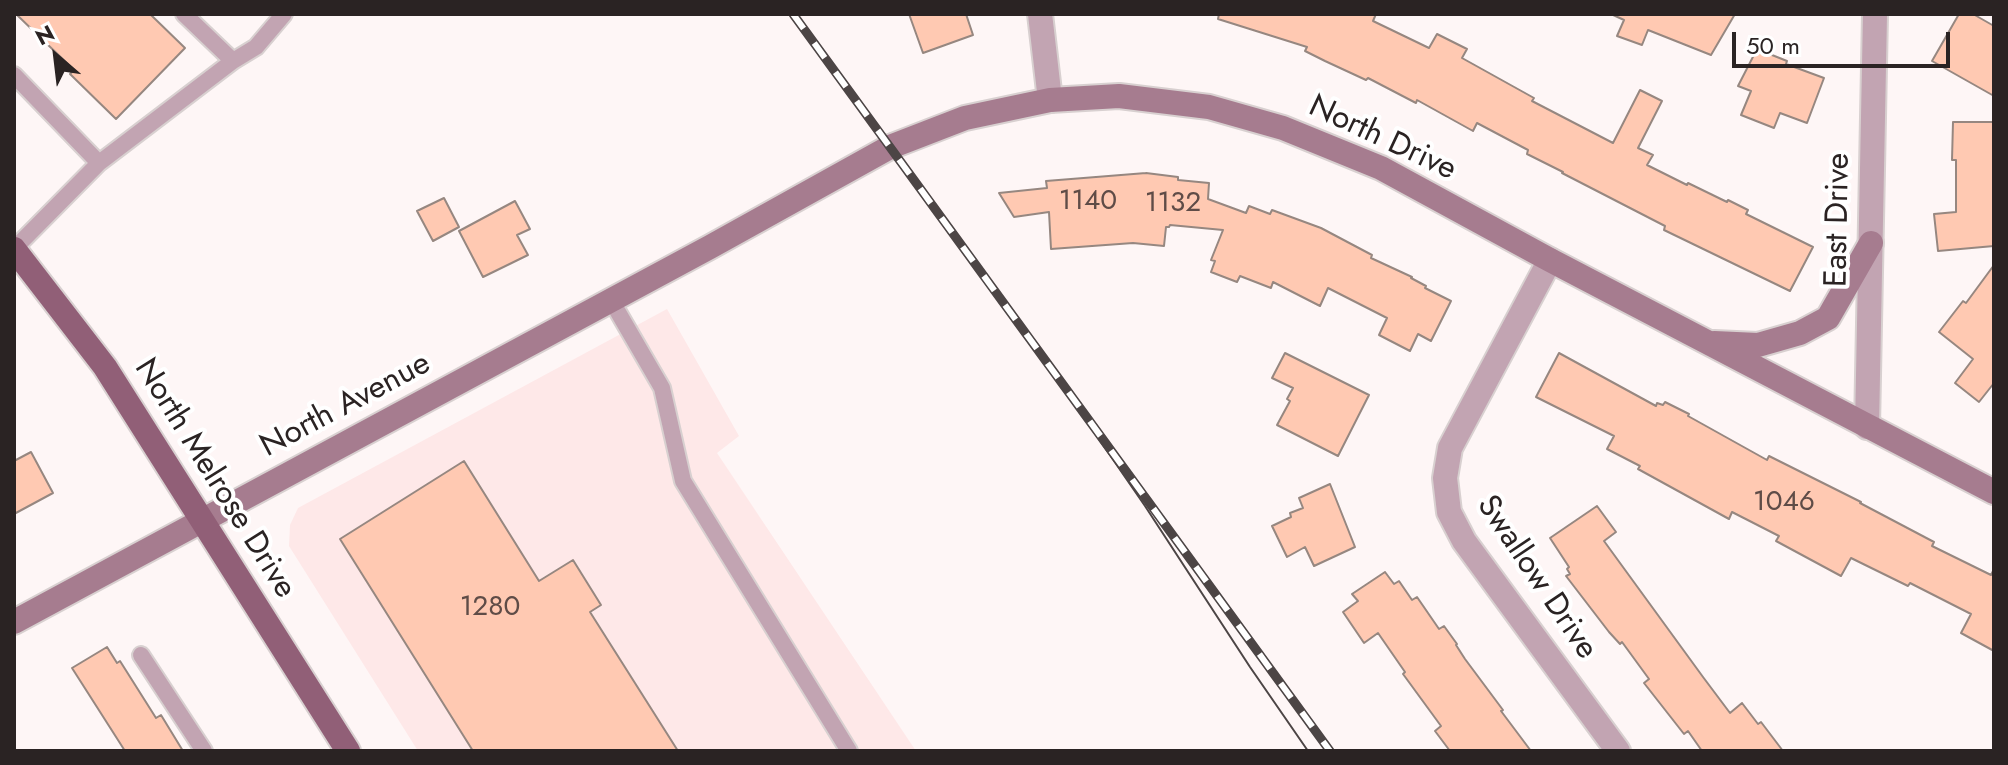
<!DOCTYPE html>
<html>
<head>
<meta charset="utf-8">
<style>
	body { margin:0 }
	#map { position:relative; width:2008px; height:765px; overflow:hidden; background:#fef6f6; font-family:Jost,sans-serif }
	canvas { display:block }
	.frame { position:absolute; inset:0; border:16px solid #2a2323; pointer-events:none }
	.north { position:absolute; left:16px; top:16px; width:80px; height:80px; -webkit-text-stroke:6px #fff; paint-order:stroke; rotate:332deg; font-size:22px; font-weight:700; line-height:32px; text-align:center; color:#2a2323 }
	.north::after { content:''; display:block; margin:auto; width:28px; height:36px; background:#2a2323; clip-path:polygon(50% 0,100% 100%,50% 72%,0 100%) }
	.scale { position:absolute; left:1732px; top:32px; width:218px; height:36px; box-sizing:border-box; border:4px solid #2a2323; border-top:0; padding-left:10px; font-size:24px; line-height:28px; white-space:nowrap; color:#2a2323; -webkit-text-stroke:6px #fff; paint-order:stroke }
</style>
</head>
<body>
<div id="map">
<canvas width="2008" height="765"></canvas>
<div class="frame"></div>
<div class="north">N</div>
<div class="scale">50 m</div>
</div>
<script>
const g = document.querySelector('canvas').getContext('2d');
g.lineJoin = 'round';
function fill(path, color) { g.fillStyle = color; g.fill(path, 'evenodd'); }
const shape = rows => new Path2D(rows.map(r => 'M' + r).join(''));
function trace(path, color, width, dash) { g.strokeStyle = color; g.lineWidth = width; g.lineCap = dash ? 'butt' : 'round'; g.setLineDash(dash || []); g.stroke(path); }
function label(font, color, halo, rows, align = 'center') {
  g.font = font + ' Jost,sans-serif'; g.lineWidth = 8; g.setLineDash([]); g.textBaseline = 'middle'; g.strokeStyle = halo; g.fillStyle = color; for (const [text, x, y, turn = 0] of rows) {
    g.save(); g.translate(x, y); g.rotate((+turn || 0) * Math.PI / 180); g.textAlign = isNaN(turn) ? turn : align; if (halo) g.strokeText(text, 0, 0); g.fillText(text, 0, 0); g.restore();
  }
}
fill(shape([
	[667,309,739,436,717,453,916,751,418,751,289,546,290,525,298,508]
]), '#fee8e8');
const building = shape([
	[16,14,150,14,185,48,116,119,70,74,74,70,16,14],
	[909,14,966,14,973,35,923,53,909,14],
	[1219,14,1376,14,1373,21,1429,48,1437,34,1467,49,1462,58,1534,98,1532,101,1613,143,1640,90,1662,101,1638,148,1653,155,1647,165,1687,185,1688,183,1727,202,1728,200,1748,210,1746,214,1813,247,1790,291,1664,230,1665,226,1562,173,1563,172,1527,154,1528,150,1477,123,1473,131,1417,100,1416,103,1368,78,1366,80,1325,61,1305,51,1307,47,1218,19,1219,14],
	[1611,14,1735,14,1711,55,1648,30,1642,45,1617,36,1624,20,1611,14],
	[1959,14,1973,14,1994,26,1994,96,1932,61,1959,14],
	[1757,49,1787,61,1786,64,1824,78,1807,123,1780,113,1774,128,1741,115,1751,91,1738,86,1757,49],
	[1953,122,1994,122,1994,246,1938,251,1934,214,1956,212,1956,160,1952,160,1953,122],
	[1146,173,1178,177,1178,180,1209,183,1208,199,1246,213,1249,206,1270,214,1272,210,1321,228,1372,255,1371,258,1412,277,1411,278,1426,286,1425,288,1451,301,1431,341,1418,334,1410,351,1379,335,1387,318,1328,288,1320,306,1273,282,1271,288,1240,276,1237,282,1211,272,1215,261,1211,260,1223,230,1170,225,1169,227,1166,227,1164,246,1133,243,1051,249,1049,212,1014,217,999,193,1047,188,1046,181,1146,173],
	[444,198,459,227,433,241,417,211,444,198],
	[515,201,530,229,517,235,528,255,483,277,459,231,515,201],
	[1994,265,1994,383,1979,402,1955,383,1973,359,1939,332,1963,301,1966,303,1994,265],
	[1285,353,1369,395,1338,456,1277,425,1290,401,1287,399,1293,388,1272,378,1285,353],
	[1559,353,1656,406,1657,403,1663,405,1665,402,1689,414,1688,416,1767,460,1769,456,1861,502,1860,503,1934,542,1932,546,1991,575,1994,569,1994,651,1961,633,1971,614,1910,583,1908,586,1851,558,1841,576,1776,541,1779,536,1732,512,1729,519,1638,469,1640,466,1607,449,1614,436,1536,397,1559,353],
	[31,452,53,493,14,514,14,461,31,452],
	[464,461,539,581,573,560,601,605,590,612,678,751,473,751,340,539,464,461],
	[1330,484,1355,547,1314,566,1305,547,1287,557,1272,526,1291,517,1290,513,1303,508,1299,498,1330,484],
	[1597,506,1616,532,1604,541,1703,677,1730,713,1742,703,1758,724,1761,722,1783,751,1702,751,1688,731,1684,734,1644,683,1649,679,1622,642,1620,644,1609,632,1566,576,1570,574,1567,569,1569,567,1550,538,1597,506],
	[1385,572,1394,584,1399,581,1412,600,1417,597,1439,629,1444,626,1457,644,1456,645,1465,659,1503,710,1501,711,1531,751,1450,751,1435,731,1441,726,1403,674,1405,672,1378,633,1364,643,1343,612,1358,601,1352,594,1385,572],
	[107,647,117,663,120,661,156,718,161,715,183,751,125,751,72,668,107,647]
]);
fill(building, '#ffc9b2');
trace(building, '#968780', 2);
const service = shape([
	[184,14,233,61],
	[14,75,99,163],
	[14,249,99,163,233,61,256,47,284,14],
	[611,300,662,388,683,481,849,751],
	[141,655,204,751]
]);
const minor = shape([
	[1040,14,1050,100],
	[1550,260,1450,448,1445,478,1449,512,1464,541,1618,751]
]);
const tertiary = shape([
	[1867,427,1875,14]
]);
const secondary = shape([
	[1714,343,1758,345,1800,333,1828,318,1871,243],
	[14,622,710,247,890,147,965,118,1050,100,1119,96,1209,107,1283,128,1381,168,1550,260,1994,492]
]);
const primary = shape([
	[14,249,105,367,348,751]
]);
trace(service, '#d8d0d0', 20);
trace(minor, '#d8d0d0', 28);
trace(tertiary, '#d8d0d0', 28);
trace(secondary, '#d8d0d0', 28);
trace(primary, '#d8d0d0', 28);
trace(service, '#c2a4b2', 16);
trace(minor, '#c2a4b2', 24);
trace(tertiary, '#c2a4b2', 24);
trace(secondary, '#a67c8f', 24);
trace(primary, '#915f77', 24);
trace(shape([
	[1030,339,1145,506,1250,667,1308,751]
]), '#4c4545', 2);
const rail = shape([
	[793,14,1330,751]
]);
trace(rail, '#4c4545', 9);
trace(rail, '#fff', 6, [18]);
label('28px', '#5f4c47', null, [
	["1140",1088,202],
	["1132",1173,204],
	["1046",1784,503],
	["1280",490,608]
]);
label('32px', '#2a2323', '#fff', [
	["North Drive",1382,139,25],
	["East Drive",1839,220,-89],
	["North Avenue",346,406,-28],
	["North Melrose Drive",214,479,58],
	["Swallow Drive",1536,578,56]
]);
</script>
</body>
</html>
